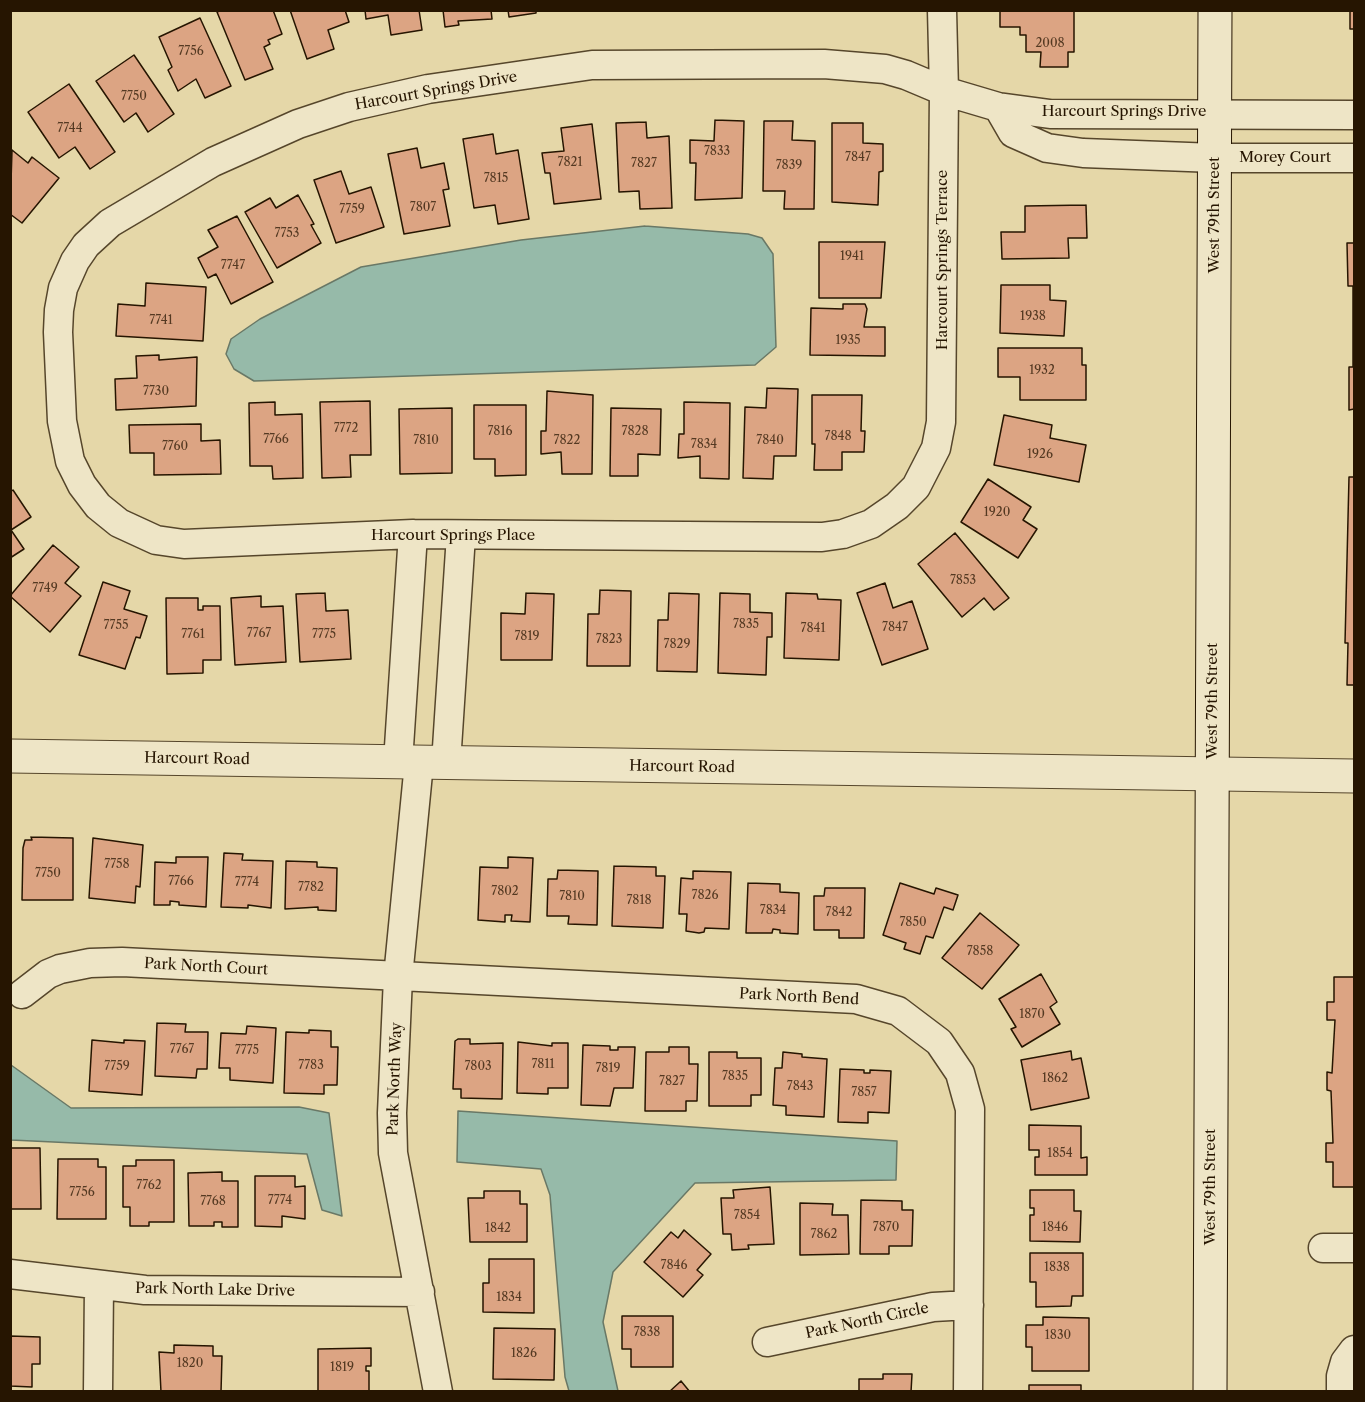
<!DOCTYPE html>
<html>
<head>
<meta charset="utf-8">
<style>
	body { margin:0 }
	#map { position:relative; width:1365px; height:1402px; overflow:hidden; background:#e5d7a8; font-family:"Libre Caslon Text",serif }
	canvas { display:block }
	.frame { position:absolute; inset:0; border:12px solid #261501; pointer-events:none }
</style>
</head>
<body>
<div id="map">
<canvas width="1365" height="1402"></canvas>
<div class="frame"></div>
</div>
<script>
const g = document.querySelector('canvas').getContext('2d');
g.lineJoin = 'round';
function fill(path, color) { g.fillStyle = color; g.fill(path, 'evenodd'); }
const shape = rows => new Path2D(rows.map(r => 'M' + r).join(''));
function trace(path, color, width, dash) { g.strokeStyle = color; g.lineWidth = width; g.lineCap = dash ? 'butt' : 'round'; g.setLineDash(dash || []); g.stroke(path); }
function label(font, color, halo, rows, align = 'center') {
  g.font = font + ' "Libre Caslon Text",serif'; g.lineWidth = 4.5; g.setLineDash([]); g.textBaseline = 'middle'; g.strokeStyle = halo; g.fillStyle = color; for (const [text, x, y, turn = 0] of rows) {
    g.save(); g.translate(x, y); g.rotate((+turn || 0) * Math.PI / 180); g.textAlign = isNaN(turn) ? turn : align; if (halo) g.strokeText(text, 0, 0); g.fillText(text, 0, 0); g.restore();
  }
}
const water = shape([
	[645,226,748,234,762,238,773,254,776,347,755,365,254,381,234,369,226,354,231,339,260,319,361,267,521,240,645,226],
	[11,1065,71,1108,299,1107,329,1113,342,1216,322,1210,307,1154,11,1140,11,1065],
	[458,1111,897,1141,896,1180,695,1183,613,1272,603,1322,618,1391,569,1391,565,1377,550,1195,541,1169,457,1162,458,1111]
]);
fill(water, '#96baa9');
trace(water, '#697866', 1.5);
const building = shape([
	[222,10,273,10,282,34,268,40,270,44,264,47,273,69,245,80,217,12,222,10],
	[290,10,345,10,349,22,328,30,334,49,307,59,290,10],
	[365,10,419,10,422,30,391,35,388,15,366,19,365,10],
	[443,10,491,10,492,19,458,21,459,25,445,27,443,10],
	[508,10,536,10,536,13,509,17,508,10],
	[1000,10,1074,10,1074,52,1068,52,1068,67,1040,67,1041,52,1026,52,1026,35,1020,35,1020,27,1000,27,1000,10],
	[1350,10,1354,10,1354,29,1350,29,1350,10],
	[200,18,231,86,205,98,196,79,178,91,168,70,172,67,159,37,200,18],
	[134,55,174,114,148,132,136,113,124,122,96,81,134,55],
	[69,84,115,152,90,169,75,147,59,158,28,112,69,84],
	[715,120,744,121,742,198,695,200,696,163,690,163,690,140,714,141,715,120],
	[764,121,793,121,792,140,815,141,814,209,784,209,785,191,763,191,764,121],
	[646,122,647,138,669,136,672,208,640,209,639,191,619,192,616,123,646,122],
	[832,123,863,123,863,143,883,144,883,171,879,172,878,205,832,202,832,123],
	[592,124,601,199,554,204,550,173,545,173,542,153,564,151,561,128,592,124],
	[493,134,496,154,518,150,529,219,498,224,495,205,474,208,463,139,493,134],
	[417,148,421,168,444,163,449,189,443,190,450,226,404,234,388,154,417,148],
	[12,150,28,163,32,157,59,178,22,223,10,214,12,150],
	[341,171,349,194,371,187,384,227,336,243,314,180,341,171],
	[298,195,314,224,311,225,321,243,277,268,245,212,270,198,276,208,298,195],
	[1086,205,1087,238,1068,238,1069,258,1002,259,1001,232,1025,232,1025,206,1086,205],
	[237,216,273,282,231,304,216,274,208,278,198,258,218,247,208,230,237,216],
	[819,242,885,242,881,298,819,298,819,242],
	[1347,243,1354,243,1354,409,1349,410,1349,367,1353,367,1353,286,1348,286,1347,243],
	[146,283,206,287,203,341,116,336,118,304,145,306,146,283],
	[1001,285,1050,285,1050,300,1066,301,1064,336,1000,333,1001,285],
	[843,304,865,304,867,309,864,327,885,327,885,356,810,355,811,308,843,309,843,304],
	[998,348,1082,348,1082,365,1086,365,1086,400,1020,400,1020,377,998,377,998,348],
	[159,355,159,360,197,357,196,406,116,410,115,379,137,378,136,356,159,355],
	[767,388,798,389,796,456,774,456,773,479,743,478,745,407,766,408,767,388],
	[547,391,593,395,592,474,562,474,561,452,541,454,541,431,546,431,547,391],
	[812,395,862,395,861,431,865,431,864,452,842,452,842,470,814,470,815,444,812,444,812,395],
	[370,401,371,455,350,455,351,477,322,478,320,402,370,401],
	[275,402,275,415,302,414,303,478,273,479,272,466,250,466,249,403,275,402],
	[684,402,730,403,729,479,700,478,700,456,678,458,679,434,684,434,684,402],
	[474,405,526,405,526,475,495,476,495,459,474,459,474,405],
	[452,408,452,473,400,474,399,409,452,408],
	[611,408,661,409,660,455,638,454,638,476,610,476,611,408],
	[1004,415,1052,425,1050,438,1086,445,1079,482,994,465,1004,415],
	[201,424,201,441,220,440,221,474,154,475,154,453,130,453,129,425,201,424],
	[1349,477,1354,477,1354,685,1347,685,1348,643,1345,643,1349,477],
	[988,479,1031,507,1023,520,1037,529,1018,558,961,522,988,479],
	[13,490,31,517,11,530,24,549,10,558,10,492,13,490],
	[955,533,1009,598,994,610,984,598,962,617,918,564,955,533],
	[53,545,79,567,65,583,81,596,50,632,10,596,53,545],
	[103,582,130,591,124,609,147,616,140,638,136,637,125,669,79,655,103,582],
	[885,583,893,608,912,601,928,649,882,665,857,593,885,583],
	[600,590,631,591,630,666,587,666,588,614,599,614,600,590],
	[325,593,326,611,348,610,351,659,300,662,296,594,325,593],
	[526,593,554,594,552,660,501,660,501,613,525,614,526,593],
	[669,593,699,594,697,672,657,671,658,620,668,620,669,593],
	[720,593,750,594,750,612,772,613,772,637,767,637,766,675,718,673,720,593],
	[786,593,817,594,818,599,841,600,839,660,784,658,786,593],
	[261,596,261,607,283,606,286,662,235,665,231,598,261,596],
	[166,598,198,598,198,610,203,610,203,606,220,606,221,660,203,660,203,673,167,674,166,598],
	[31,837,73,838,73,900,22,900,23,848,25,840,32,840,31,837],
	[93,838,143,845,140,887,136,886,135,903,89,898,93,838],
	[224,853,243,854,242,860,273,861,271,908,248,905,248,908,221,907,224,853],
	[176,857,208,857,206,907,179,905,179,902,170,901,170,905,154,905,155,862,176,863,176,857],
	[508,857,533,858,530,922,511,921,512,915,505,915,505,922,478,920,480,867,508,868,508,857],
	[286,861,317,862,317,867,337,868,336,911,318,910,318,907,285,909,286,861],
	[614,866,656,867,656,876,665,876,663,928,612,926,614,866],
	[558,870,598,871,597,925,568,924,569,916,547,916,548,879,557,879,558,870],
	[693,871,731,872,729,929,705,928,704,932,699,933,686,931,687,914,679,914,681,878,693,879,693,871],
	[748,883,780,884,780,892,799,893,798,934,780,933,780,930,773,929,772,933,746,933,748,883],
	[900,883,934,894,936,888,958,895,953,910,944,907,933,938,926,936,920,954,904,949,906,943,883,935,900,883],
	[825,888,865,888,864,938,839,938,839,930,814,930,814,896,824,896,825,888],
	[980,913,1019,945,982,989,942,958,980,913],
	[1041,974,1057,1002,1050,1007,1060,1024,1022,1047,1011,1029,1016,1027,999,999,1041,974],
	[1334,977,1354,977,1354,1187,1333,1187,1333,1162,1326,1162,1326,1143,1333,1143,1331,1091,1327,1090,1327,1072,1332,1073,1335,1020,1327,1020,1327,1002,1334,1002,1334,977],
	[157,1023,186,1024,185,1032,208,1032,207,1069,197,1069,196,1078,155,1076,157,1023],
	[247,1026,276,1028,273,1083,230,1080,230,1068,219,1068,221,1033,246,1034,247,1026],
	[309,1030,331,1031,331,1047,338,1047,337,1085,324,1085,324,1094,284,1093,286,1032,309,1033,309,1030],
	[458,1039,470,1039,470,1044,503,1043,502,1099,461,1098,461,1089,453,1089,455,1041,458,1039],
	[92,1040,124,1043,124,1040,145,1041,142,1095,89,1091,92,1040],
	[518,1042,552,1046,552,1043,568,1043,568,1088,548,1088,548,1094,517,1093,518,1042],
	[583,1045,610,1046,610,1050,618,1050,618,1047,635,1047,633,1088,614,1088,610,1106,581,1105,583,1045],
	[669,1047,689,1047,689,1064,698,1064,697,1101,686,1101,686,1111,645,1111,646,1052,669,1052,669,1047],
	[1071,1051,1072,1060,1081,1058,1089,1098,1031,1110,1021,1060,1071,1051],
	[709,1052,737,1052,737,1058,761,1058,761,1095,751,1095,751,1106,709,1106,709,1052],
	[783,1052,802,1054,802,1057,827,1059,824,1117,786,1115,786,1106,773,1105,775,1068,782,1068,783,1052],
	[840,1069,864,1070,864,1073,870,1073,870,1070,891,1071,889,1113,868,1112,868,1123,838,1122,840,1069],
	[1029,1125,1081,1126,1081,1158,1087,1157,1087,1175,1035,1175,1035,1157,1039,1157,1039,1150,1029,1150,1029,1125],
	[10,1148,40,1148,41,1209,10,1209,10,1148],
	[58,1159,98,1159,98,1167,106,1167,106,1219,57,1219,58,1159],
	[136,1160,174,1160,174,1222,149,1222,149,1226,130,1226,130,1207,123,1207,123,1166,136,1166,136,1160],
	[222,1172,222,1181,238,1181,238,1227,222,1227,222,1222,214,1222,214,1226,189,1226,188,1173,222,1172],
	[255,1176,295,1176,295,1187,305,1186,305,1219,282,1216,282,1227,255,1226,255,1176],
	[770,1187,774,1244,748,1245,749,1249,732,1250,731,1234,723,1234,721,1198,734,1198,733,1190,770,1187],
	[1030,1190,1074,1190,1074,1211,1081,1211,1080,1242,1030,1241,1030,1215,1034,1215,1034,1208,1030,1208,1030,1190],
	[484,1191,520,1191,520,1204,527,1204,527,1242,470,1242,468,1198,484,1198,484,1191],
	[861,1200,902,1201,902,1210,913,1210,912,1246,889,1246,889,1254,860,1254,861,1200],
	[800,1203,833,1204,832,1215,848,1215,849,1254,800,1255,800,1203],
	[684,1230,711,1254,697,1270,703,1275,683,1297,644,1262,671,1232,678,1238,684,1230],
	[1030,1253,1083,1253,1083,1296,1072,1296,1071,1306,1036,1307,1036,1282,1030,1282,1030,1253],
	[489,1259,534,1259,534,1313,483,1312,483,1283,489,1283,489,1259],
	[622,1316,673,1316,673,1367,631,1367,631,1349,622,1349,622,1316],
	[1043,1317,1089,1318,1089,1371,1032,1371,1032,1347,1026,1347,1026,1325,1043,1325,1043,1317],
	[494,1328,555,1329,554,1380,493,1379,494,1328],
	[10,1336,40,1337,40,1364,32,1364,32,1387,10,1386,10,1336],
	[174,1345,213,1346,213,1356,222,1356,221,1392,161,1392,159,1352,174,1353,174,1345],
	[371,1348,371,1366,366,1366,366,1371,369,1371,369,1392,318,1392,318,1349,371,1348],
	[883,1374,912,1374,911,1392,859,1392,859,1379,883,1379,883,1374],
	[681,1381,690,1392,669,1392,681,1381],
	[1029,1385,1081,1385,1081,1392,1029,1392,1029,1385]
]);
fill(building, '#dca483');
trace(building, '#261501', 1.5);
const minor = shape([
	[942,10,944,91,941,422,936,448,916,487,897,506,871,524,843,534,822,537,413,534,184,544,156,540,119,523,98,506,82,485,70,461,62,421,58,332,59,310,63,288,75,261,86,245,110,223,213,162,298,124,349,107,428,89,592,65,824,64,885,69,906,75,944,91,998,107,1050,114,1354,115],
	[998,107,1013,133,1047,148,1083,153,1215,158,1354,158],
	[398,762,413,534],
	[419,763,398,977,392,1113,393,1153,438,1392],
	[446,763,461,535],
	[22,994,48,974,60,969,90,963,122,962,856,999,898,1011,939,1042,960,1073,970,1109,968,1392],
	[1323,1248,1354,1248],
	[10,1274,145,1290,420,1292],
	[767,1342,933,1307,969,1305],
	[98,1392,99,1285],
	[1341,1392,1341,1376,1345,1362,1354,1350]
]);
const tertiary = shape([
	[10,756,1354,776]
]);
const secondary = shape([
	[1210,1392,1215,10]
]);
trace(minor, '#56462b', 31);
trace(tertiary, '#56462b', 35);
trace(secondary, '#261501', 35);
trace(minor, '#eee5c6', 28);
trace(tertiary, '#eee5c6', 33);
trace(secondary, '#eee5c6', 33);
label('12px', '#543922', null, [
	["2008",1050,44],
	["7756",191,52],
	["7750",134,97],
	["7744",70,129],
	["7833",717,152],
	["7847",858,158],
	["7821",570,163],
	["7827",644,164],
	["7839",789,166],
	["7815",496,179],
	["7807",423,208],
	["7759",352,210],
	["7753",287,234],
	["1941",852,257],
	["7747",233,266],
	["1938",1033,317],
	["7741",161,321],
	["1935",848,341],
	["1932",1042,371],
	["7730",156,392],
	["7772",346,429],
	["7816",500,432],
	["7828",635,432],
	["7848",838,437],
	["7766",276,440],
	["7810",426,441],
	["7822",567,441],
	["7840",770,441],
	["7834",704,445],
	["7760",175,447],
	["1926",1040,455],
	["1920",997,513],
	["7853",963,581],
	["7749",45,589],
	["7835",746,625],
	["7755",116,626],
	["7847",895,628],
	["7841",813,629],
	["7767",259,634],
	["7761",193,635],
	["7775",324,635],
	["7819",527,637],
	["7823",609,640],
	["7829",677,645],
	["7758",117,865],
	["7750",48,874],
	["7766",181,882],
	["7774",247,883],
	["7782",311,888],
	["7802",505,892],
	["7826",705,896],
	["7810",572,897],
	["7818",639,901],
	["7834",773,911],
	["7842",839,913],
	["7850",913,923],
	["7858",980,952],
	["1870",1032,1015],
	["7767",182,1050],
	["7775",247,1051],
	["7811",543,1065],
	["7783",311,1066],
	["7759",117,1067],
	["7803",478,1067],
	["7819",608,1069],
	["7835",735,1077],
	["1862",1055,1079],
	["7827",672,1082],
	["7843",800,1087],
	["7857",864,1093],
	["1854",1060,1154],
	["7762",149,1186],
	["7756",82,1193],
	["7774",280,1201],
	["7768",213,1202],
	["7854",747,1216],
	["7870",886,1228],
	["1846",1055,1228],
	["1842",498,1229],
	["7862",824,1235],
	["7846",674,1266],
	["1838",1057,1268],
	["1834",509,1298],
	["7838",647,1333],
	["1830",1058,1336],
	["1826",524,1354],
	["1820",190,1364],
	["1819",342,1368]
]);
label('15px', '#261501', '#eee5c6', [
	["Harcourt Springs Drive",436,91,-10],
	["Harcourt Springs Drive",1124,112],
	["Morey Court",1285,158],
	["West 79th Street",1215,215,-90],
	["Harcourt Springs Terrace",943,260,-90],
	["Harcourt Springs Place",453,536],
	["West 79th Street",1213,701,-90],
	["Harcourt Road",197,759,1],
	["Harcourt Road",682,767,1],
	["Park North Court",206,967,3],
	["Park North Bend",799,997,3],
	["Park North Way",395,1079,-88],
	["West 79th Street",1211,1187,-90],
	["Park North Lake Drive",215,1290,1],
	["Park North Circle",867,1321,-12]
]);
</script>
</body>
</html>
